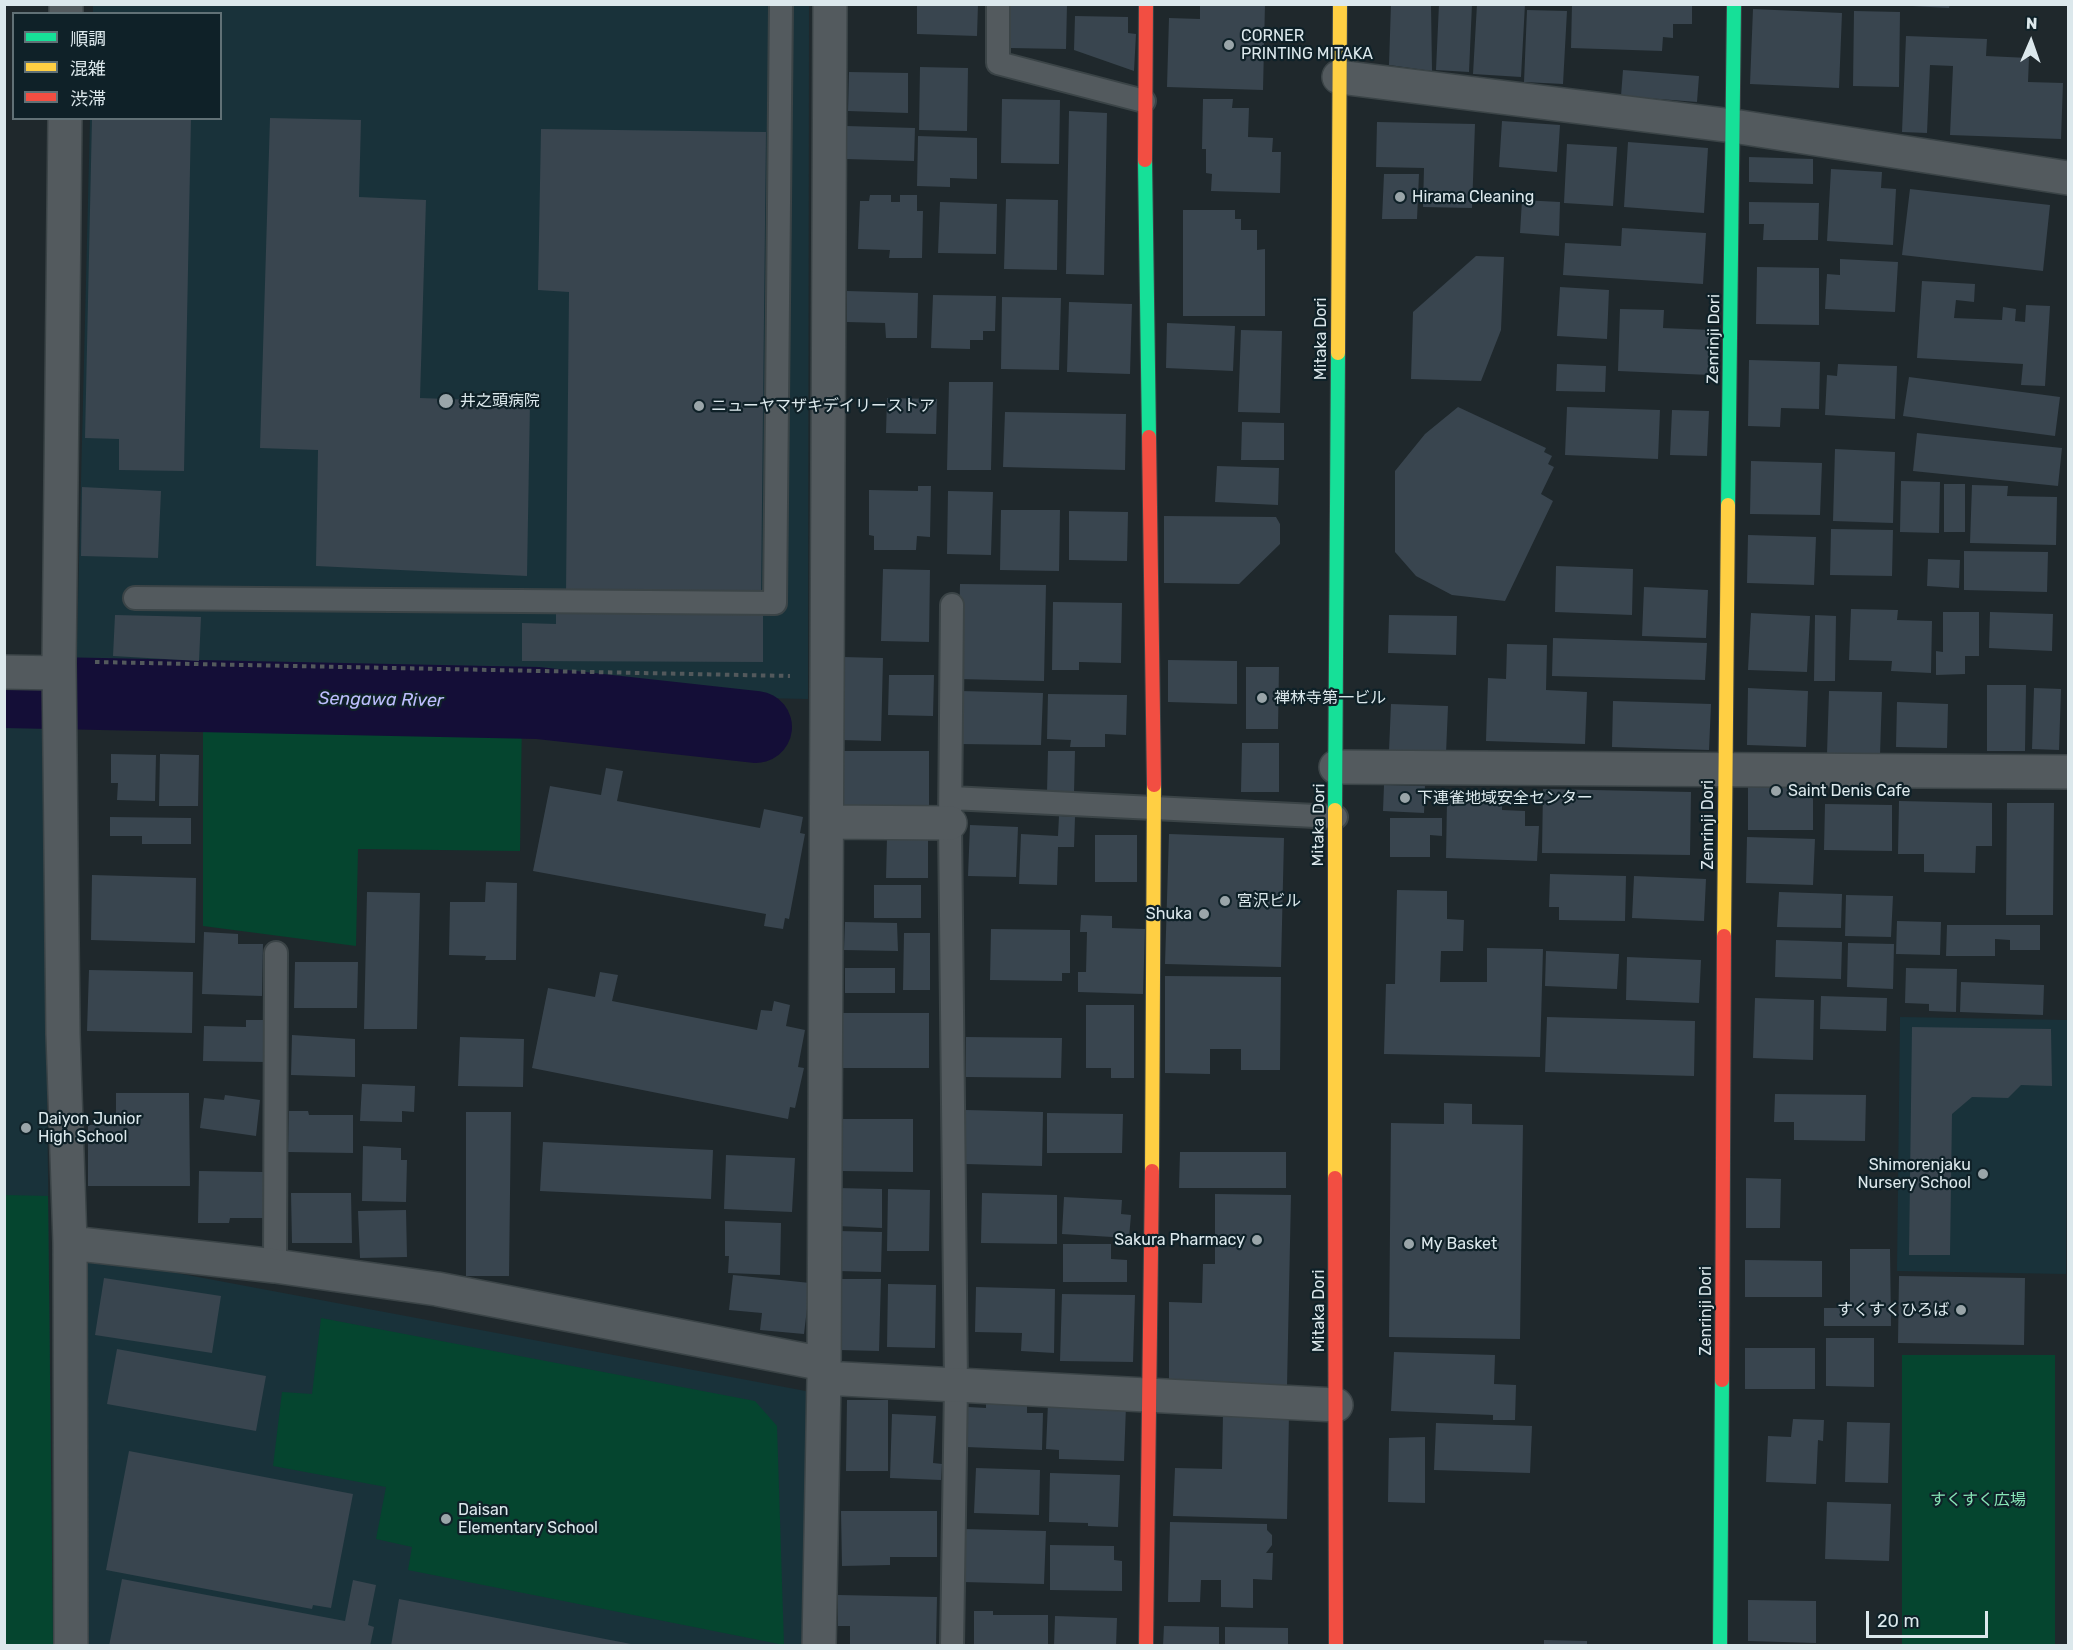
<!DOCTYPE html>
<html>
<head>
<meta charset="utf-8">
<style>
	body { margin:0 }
	#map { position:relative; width:2073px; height:1650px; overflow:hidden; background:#1f282c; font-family:Rubik,"Noto Sans JP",sans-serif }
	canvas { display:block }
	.frame { position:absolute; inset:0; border:6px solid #dce8ec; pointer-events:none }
	.legend { position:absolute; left:12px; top:12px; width:210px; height:108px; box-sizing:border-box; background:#0f2128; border:2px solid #617176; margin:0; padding:8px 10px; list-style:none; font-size:18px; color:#dce8ec }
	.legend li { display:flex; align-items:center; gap:12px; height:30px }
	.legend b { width:30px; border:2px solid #617176 }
	.north { position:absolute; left:2001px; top:12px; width:60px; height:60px; -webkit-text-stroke:4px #0f2128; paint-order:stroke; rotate:2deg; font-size:16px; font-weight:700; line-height:24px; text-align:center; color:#dce8ec }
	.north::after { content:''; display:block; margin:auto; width:21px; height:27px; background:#dce8ec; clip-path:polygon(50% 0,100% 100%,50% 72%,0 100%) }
	.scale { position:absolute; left:1866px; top:1611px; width:122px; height:27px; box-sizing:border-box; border:3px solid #dce8ec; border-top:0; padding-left:8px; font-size:18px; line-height:21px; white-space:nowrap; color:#dce8ec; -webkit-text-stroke:4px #0f2128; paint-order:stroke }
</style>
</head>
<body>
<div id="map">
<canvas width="2073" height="1650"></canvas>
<div class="frame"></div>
<ul class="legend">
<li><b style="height:8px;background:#16e098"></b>順調</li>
<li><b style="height:8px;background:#ffcf43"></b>混雑</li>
<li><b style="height:8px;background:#f24e42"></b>渋滞</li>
</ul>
<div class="north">N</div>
<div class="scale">20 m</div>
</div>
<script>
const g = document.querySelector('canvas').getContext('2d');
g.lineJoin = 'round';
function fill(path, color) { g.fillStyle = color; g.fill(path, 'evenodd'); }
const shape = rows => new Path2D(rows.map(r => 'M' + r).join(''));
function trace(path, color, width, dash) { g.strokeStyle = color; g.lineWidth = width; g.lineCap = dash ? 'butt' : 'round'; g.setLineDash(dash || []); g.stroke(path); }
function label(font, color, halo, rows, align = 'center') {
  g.font = font + ' Rubik,"Noto Sans JP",sans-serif'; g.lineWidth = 4.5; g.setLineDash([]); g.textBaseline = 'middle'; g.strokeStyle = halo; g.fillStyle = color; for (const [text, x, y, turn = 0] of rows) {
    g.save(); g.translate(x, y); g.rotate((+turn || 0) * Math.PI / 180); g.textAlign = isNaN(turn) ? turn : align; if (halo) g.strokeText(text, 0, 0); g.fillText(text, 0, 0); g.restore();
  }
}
fill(shape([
	[93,5,809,5,808,699,76,683,90,119,220,118,220,14,93,13],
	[4,702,43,702,53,1645,5,1646],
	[1900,1017,2068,1020,2066,1274,1897,1271],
	[86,1256,811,1392,804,1645,84,1646]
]), '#19323a');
fill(shape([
	[203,710,522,716,520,851,358,849,356,946,203,926],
	[5,1195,48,1196,53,1645,5,1645],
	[321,1318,755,1401,777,1426,784,1645,408,1570,412,1547,376,1539,386,1487,273,1466,282,1392,312,1394],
	[1902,1355,2055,1355,2055,1645,1902,1645]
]), '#05452f');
trace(shape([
	[4,692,538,703,756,727]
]), '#140e37', 72);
fill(shape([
	[917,4,978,4,977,36,917,34],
	[1011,4,1067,4,1066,49,1010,48],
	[1200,4,1265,4,1263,90,1167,87,1169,18,1200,19],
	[1391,4,1431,4,1432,71,1389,65],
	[1439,4,1472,4,1469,72,1436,70],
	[1477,4,1525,4,1521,77,1473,74],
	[1572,4,1692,4,1692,24,1673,24,1673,38,1663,37,1662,51,1571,48],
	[1912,4,1950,4,1949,8,1912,6],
	[1753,9,1842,13,1839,88,1750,84],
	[1527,10,1567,11,1563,84,1524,82],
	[1854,11,1900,12,1899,87,1853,86],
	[1075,16,1128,17,1128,33,1136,34,1134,71,1074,50],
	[1906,36,1987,39,1986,56,2029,58,2028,82,2063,83,2061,139,1950,135,1953,66,1930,65,1927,133,1902,132],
	[920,67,968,68,967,131,919,130],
	[1623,70,1699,76,1697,102,1621,96],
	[849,72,908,73,908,113,848,111],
	[1002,99,1060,100,1059,164,1001,163],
	[1203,99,1233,99,1232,108,1249,108,1248,137,1273,138,1272,152,1281,152,1280,193,1211,191,1212,174,1206,173,1206,149,1202,149],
	[1069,111,1107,113,1104,275,1066,274],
	[92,118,191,118,184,471,119,470,119,439,85,438],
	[270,118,361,120,359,197,426,200,420,398,530,402,527,576,316,566,318,450,260,448],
	[1502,121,1560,125,1557,172,1499,167],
	[1377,122,1475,124,1472,208,1423,207,1424,168,1376,167],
	[846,126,915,128,914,161,846,159],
	[541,129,766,132,761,595,566,593,569,292,538,290],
	[918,136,977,138,977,179,950,178,950,187,917,186],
	[1628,142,1708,148,1704,213,1624,207],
	[1567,144,1617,147,1613,206,1564,203],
	[1749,157,1813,159,1813,184,1749,182],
	[1831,169,1882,172,1881,188,1896,189,1893,245,1827,241],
	[1384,174,1419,174,1417,219,1382,219],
	[1910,189,2050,205,2043,271,1902,255],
	[870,195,891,195,891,202,900,202,900,195,917,195,917,211,923,211,922,258,889,258,890,250,858,249,860,201,869,201],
	[1006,199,1058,200,1057,270,1004,269],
	[1522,200,1560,202,1559,236,1520,233],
	[940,202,997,204,996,254,938,253],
	[1749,202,1819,203,1818,240,1763,240,1764,224,1749,224],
	[1183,210,1235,210,1235,219,1241,219,1241,230,1257,230,1257,250,1265,249,1265,316,1183,316],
	[1622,228,1706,233,1703,284,1563,275,1565,243,1621,246],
	[1476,256,1504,257,1501,330,1481,381,1411,379,1413,312],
	[1840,259,1898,262,1895,312,1825,309,1827,274,1840,275],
	[1757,267,1819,268,1819,325,1756,324],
	[1922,281,1975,284,1974,302,1956,300,1954,318,2002,320,2003,307,2016,309,2015,321,2025,322,2026,305,2050,306,2045,386,2021,385,2023,364,1917,358],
	[1560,287,1609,290,1607,339,1557,336],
	[847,291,918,293,917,338,886,338,885,323,847,322],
	[933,295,996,296,995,331,983,331,983,340,970,340,970,349,931,348],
	[1002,297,1061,298,1059,370,1001,369],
	[1069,302,1132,304,1130,374,1067,372],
	[1620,309,1664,310,1663,328,1712,330,1710,375,1618,371],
	[1167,323,1235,326,1233,371,1166,368],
	[1241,330,1282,331,1280,413,1238,412],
	[1749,360,1820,362,1819,409,1781,408,1780,427,1748,426],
	[1557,364,1606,366,1605,392,1556,391],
	[1838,364,1897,366,1895,419,1825,415,1827,375,1837,376],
	[1909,377,2060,397,2055,436,1903,416],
	[949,382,993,382,991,470,947,470],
	[887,398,937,399,936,434,886,433],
	[1458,407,1546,448,1544,452,1552,456,1548,464,1554,467,1541,494,1553,501,1505,601,1452,595,1416,576,1395,552,1395,471,1425,434],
	[1567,407,1660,410,1658,459,1565,455],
	[1672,410,1709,411,1707,456,1670,455],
	[1005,412,1126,414,1125,470,1003,467],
	[1242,422,1284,423,1284,460,1241,460],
	[1917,433,2062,448,2058,486,1913,471],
	[1835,449,1895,452,1893,523,1833,521],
	[1751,461,1822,463,1820,515,1750,514],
	[1217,466,1279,468,1278,505,1215,502],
	[1901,481,1940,482,1939,533,1900,532],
	[1944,484,1965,484,1965,532,1944,532],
	[1972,485,2008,486,2007,496,2057,497,2056,545,1970,543],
	[918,486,931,486,930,537,917,536,916,550,874,550,874,536,869,535,869,490,918,491],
	[82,487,161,491,158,558,81,556],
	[948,491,993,492,991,555,947,554],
	[1001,510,1060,510,1059,571,1000,570],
	[1069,511,1128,512,1127,561,1069,560],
	[1164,516,1276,517,1280,524,1280,544,1239,584,1164,583],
	[1831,529,1893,530,1892,576,1830,575],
	[1748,535,1816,537,1814,585,1747,583],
	[1964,551,2048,552,2047,592,1964,590],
	[1928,559,1960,560,1959,588,1927,586],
	[1556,566,1633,569,1632,615,1555,612],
	[883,569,930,570,929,642,881,641],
	[960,584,1046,585,1044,681,958,679],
	[1644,587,1708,590,1706,638,1642,636],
	[1053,602,1122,603,1121,663,1079,662,1079,670,1052,670],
	[556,609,763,610,763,662,522,661,522,623,556,624],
	[1851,609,1898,610,1897,620,1932,621,1931,673,1891,671,1892,661,1849,660],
	[1943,612,1979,612,1979,656,1965,656,1965,674,1936,675,1936,651,1943,652],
	[1990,612,2053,614,2052,651,1989,648],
	[1751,613,1810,616,1807,672,1748,670],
	[115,615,201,617,199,661,113,656],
	[1389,615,1457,616,1456,655,1388,653],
	[1815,615,1836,616,1835,681,1814,681],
	[1553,638,1707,643,1705,680,1552,676],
	[1507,644,1547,645,1546,690,1587,692,1585,744,1486,741,1488,678,1506,679],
	[843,657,883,658,881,741,841,740],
	[1168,660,1237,661,1237,704,1168,702],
	[1246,667,1279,667,1278,729,1246,729],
	[889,675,934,675,933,716,888,715],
	[1987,685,2026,685,2025,751,1987,751],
	[1748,688,1808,691,1806,747,1747,745],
	[2034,688,2061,689,2059,750,2032,749],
	[960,691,1043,693,1041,745,959,744],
	[1829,691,1882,692,1880,756,1827,754],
	[1048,694,1127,695,1126,735,1105,734,1105,747,1070,747,1071,740,1047,739],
	[1613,701,1711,704,1709,750,1612,747],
	[1897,702,1948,704,1947,748,1896,747],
	[1391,704,1448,706,1446,754,1389,751],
	[1242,743,1279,743,1279,792,1241,792],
	[838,751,929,751,929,810,837,809],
	[1048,751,1075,751,1074,793,1047,793],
	[111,754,156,755,155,801,117,800,118,783,111,783],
	[160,754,199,755,198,806,159,806],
	[606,768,623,771,617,801,760,828,764,809,803,817,800,833,805,834,789,919,785,918,783,929,764,926,766,914,533,871,550,786,601,795],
	[1384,785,1425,786,1424,813,1383,811],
	[1748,785,1813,785,1813,830,1748,830],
	[1543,789,1691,792,1690,855,1542,853],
	[1447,801,1502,802,1502,810,1525,811,1525,826,1539,826,1537,861,1446,858],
	[1899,801,1992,803,1992,846,1976,846,1975,873,1924,872,1924,854,1898,854],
	[2007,803,2054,803,2053,915,2006,915],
	[1825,804,1892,805,1892,851,1824,850],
	[1059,816,1075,817,1074,847,1058,847,1057,885,1019,884,1021,834,1058,836],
	[110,817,191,818,191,844,142,844,142,836,110,836],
	[1390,818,1442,818,1442,836,1430,835,1430,857,1390,857],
	[970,825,1018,827,1016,877,968,876],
	[1169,834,1284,838,1281,967,1165,964],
	[1095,835,1137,835,1137,882,1095,882],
	[887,837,928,837,928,878,886,878],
	[1747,837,1815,839,1813,885,1746,883],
	[1550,874,1626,876,1625,921,1559,920,1559,907,1549,907],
	[92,875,196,878,195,943,91,940],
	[1634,876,1706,879,1704,921,1632,918],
	[486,882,517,883,516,960,485,960,486,956,449,955,450,902,485,902],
	[874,885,921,885,921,918,874,918],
	[1397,890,1447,891,1447,919,1464,920,1463,951,1441,951,1440,982,1487,982,1487,948,1543,949,1540,1057,1384,1054,1386,984,1395,984],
	[367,892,420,893,417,1029,364,1029],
	[1779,892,1842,894,1841,928,1777,927],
	[1846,895,1893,896,1891,937,1845,936],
	[1081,915,1112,916,1112,928,1145,929,1143,994,1078,992,1078,972,1086,972,1087,932,1080,932],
	[1897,921,1941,922,1940,955,1896,954],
	[845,922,897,923,898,951,844,950],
	[1947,925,2040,925,2040,950,2010,950,2010,940,1995,939,1995,956,1946,956],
	[991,929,1070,930,1070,973,1062,973,1062,981,990,980],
	[204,932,238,934,238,944,263,944,262,996,202,994],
	[904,933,930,933,930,990,903,990],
	[1776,940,1842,942,1841,979,1775,977],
	[1848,943,1894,944,1893,989,1847,987],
	[1546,951,1619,954,1617,989,1545,986],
	[1627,957,1701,960,1699,1003,1626,1000],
	[295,962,358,962,357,1008,294,1008],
	[845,968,895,968,895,993,845,993],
	[1906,968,1957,969,1956,1012,1929,1011,1929,1004,1905,1003],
	[89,970,193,972,192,1033,87,1031],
	[600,972,618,975,612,1001,757,1030,761,1010,772,1011,774,1001,790,1005,786,1026,805,1030,798,1067,804,1068,795,1108,790,1107,788,1119,532,1068,548,988,595,997],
	[1165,976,1281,977,1280,1070,1241,1070,1241,1049,1210,1049,1210,1074,1165,1073],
	[1961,982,2044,985,2043,1015,1960,1012],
	[1821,996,1887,998,1886,1031,1820,1029],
	[1755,998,1814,1000,1813,1060,1753,1058],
	[1086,1005,1134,1005,1134,1078,1111,1078,1111,1068,1086,1068],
	[842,1013,929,1013,929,1068,841,1068],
	[1547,1017,1695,1021,1694,1076,1545,1072],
	[246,1020,265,1020,265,1062,203,1061,204,1026,246,1027],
	[1912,1027,2051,1029,2052,1086,2021,1085,2008,1098,1972,1097,1952,1114,1950,1255,1909,1255],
	[292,1035,355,1039,355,1077,291,1075],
	[460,1037,524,1039,523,1087,458,1086],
	[966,1037,1062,1038,1061,1078,966,1077],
	[362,1084,415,1086,414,1112,402,1111,402,1122,360,1121],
	[116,1093,189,1093,190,1186,88,1186,88,1125,116,1124],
	[1775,1094,1866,1095,1865,1141,1794,1140,1794,1122,1774,1122],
	[225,1095,260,1100,256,1136,200,1128,204,1098,224,1100],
	[1444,1103,1472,1104,1472,1124,1523,1125,1520,1339,1389,1337,1391,1123,1444,1124],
	[966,1110,1043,1112,1042,1166,965,1164],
	[289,1111,308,1111,309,1115,353,1115,353,1153,288,1152],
	[466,1112,511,1112,509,1276,466,1276],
	[1047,1113,1123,1114,1122,1153,1047,1153],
	[841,1119,913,1119,913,1172,841,1171],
	[543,1142,713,1150,711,1199,540,1191],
	[363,1146,401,1148,401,1160,407,1160,406,1202,362,1201],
	[1180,1152,1286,1152,1286,1188,1179,1188],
	[726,1155,795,1158,792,1212,724,1209],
	[199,1171,264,1172,263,1218,230,1218,229,1223,198,1223],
	[1746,1178,1781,1179,1780,1228,1746,1228],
	[838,1188,882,1189,882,1228,837,1226],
	[888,1189,930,1190,929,1251,887,1251],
	[291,1193,351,1193,352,1243,292,1243],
	[982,1193,1057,1195,1057,1244,981,1243],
	[1215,1194,1291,1195,1287,1386,1169,1385,1169,1302,1202,1303,1203,1264,1215,1264],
	[1064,1197,1122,1200,1121,1214,1131,1215,1129,1238,1062,1234],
	[406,1210,407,1257,360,1258,358,1211],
	[725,1221,781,1223,780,1275,728,1273,729,1256,725,1256],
	[838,1231,882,1232,881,1272,837,1271],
	[1063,1244,1111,1244,1111,1259,1127,1260,1127,1282,1063,1282],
	[1850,1249,1890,1249,1891,1326,1824,1326,1824,1308,1850,1308],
	[1745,1260,1822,1261,1822,1297,1745,1297],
	[733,1275,810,1283,804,1334,760,1330,762,1313,729,1310],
	[1899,1276,2025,1278,2024,1345,1898,1343],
	[104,1278,221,1296,212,1353,95,1335],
	[841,1279,881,1279,879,1351,839,1350],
	[888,1284,936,1285,935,1348,887,1347],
	[976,1287,1055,1289,1054,1353,1021,1351,1022,1333,975,1332],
	[1062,1294,1135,1295,1133,1362,1060,1361],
	[1826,1338,1874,1338,1874,1387,1826,1386],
	[1745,1348,1815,1348,1815,1389,1745,1389],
	[117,1349,266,1376,256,1431,107,1404],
	[1394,1352,1495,1355,1494,1384,1516,1385,1515,1420,1493,1420,1493,1415,1391,1411],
	[986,1397,1027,1398,1027,1413,1043,1413,1042,1450,966,1447,968,1407,986,1408],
	[847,1400,888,1400,888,1471,846,1471],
	[1048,1403,1126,1406,1124,1461,1059,1459,1059,1450,1046,1449],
	[1223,1413,1289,1414,1287,1519,1173,1516,1175,1468,1222,1469],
	[892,1414,936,1416,933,1463,942,1464,941,1480,890,1478],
	[1793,1419,1824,1420,1823,1441,1818,1440,1816,1484,1766,1482,1768,1436,1791,1437],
	[1847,1422,1890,1423,1888,1483,1845,1482],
	[1436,1423,1532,1426,1530,1473,1434,1470],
	[1425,1437,1425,1503,1388,1502,1389,1438],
	[129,1451,353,1494,331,1608,313,1605,312,1609,106,1570],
	[976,1468,1040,1470,1039,1515,974,1513],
	[1050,1473,1120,1475,1118,1527,1088,1526,1088,1523,1049,1522],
	[1827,1502,1891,1504,1889,1561,1825,1559],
	[841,1511,937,1511,937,1557,890,1557,890,1565,842,1566],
	[1170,1522,1267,1524,1267,1530,1272,1535,1272,1545,1266,1553,1273,1553,1272,1580,1253,1579,1253,1608,1221,1607,1221,1580,1201,1580,1200,1602,1168,1602],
	[963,1529,1046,1531,1044,1584,962,1582],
	[1050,1545,1114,1546,1114,1560,1122,1561,1122,1591,1050,1590],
	[122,1579,345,1621,353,1580,376,1585,368,1625,374,1627,370,1646,109,1646],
	[838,1595,937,1597,936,1646,850,1646,850,1626,838,1626],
	[399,1599,631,1644,631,1646,391,1646],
	[1748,1600,1816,1601,1816,1643,1748,1641],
	[974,1611,993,1611,993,1615,1048,1615,1048,1646,974,1646],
	[1055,1616,1117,1618,1116,1646,1054,1646],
	[1164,1626,1219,1627,1219,1646,1163,1646],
	[1225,1627,1288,1628,1288,1646,1225,1646],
	[1544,1640,1587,1641,1587,1646,1544,1646]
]), '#39454f');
const lane = shape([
	[998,4,998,63,1144,101],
	[135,598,775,603,781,4],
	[951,798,1336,817],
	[275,1266,276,953],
	[952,1646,956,1385,950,823,952,605]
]);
const street = shape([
	[66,14,66,4],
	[1339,77,1733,126,2068,178],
	[65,118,59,662,63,1034,70,1243,71,1646],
	[4,672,59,673],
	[1336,767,2068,772],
	[827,822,950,823],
	[70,1243,275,1266,437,1289,824,1364,824,1378,1336,1405],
	[819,1646,824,1378,830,4]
]);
const fast = shape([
	[1145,160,1149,437],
	[1728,505,1734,4],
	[1335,810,1338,353],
	[1720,1646,1722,1380]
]);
const slow = shape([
	[1338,353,1340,4],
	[1335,810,1335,1178],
	[1724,936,1728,505],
	[1152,1171,1154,785]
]);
const jam = shape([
	[1145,160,1146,4],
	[1149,437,1154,785],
	[1335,1178,1336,1646],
	[1722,1380,1724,936],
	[1146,1646,1152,1171]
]);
trace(lane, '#3b4447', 26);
trace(street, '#3b4447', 36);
trace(fast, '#3b4447', 16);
trace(slow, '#3b4447', 16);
trace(jam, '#3b4447', 16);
trace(shape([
	[95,662,790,676]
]), '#53595c', 4, [4.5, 4.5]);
trace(lane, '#535a5e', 22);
trace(street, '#535a5e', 33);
trace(fast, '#16e098', 14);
trace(slow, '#ffcf43', 14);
trace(jam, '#f24e42', 14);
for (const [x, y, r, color] of [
	[1229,45,6,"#9aa5a9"],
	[1400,197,6,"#9aa5a9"],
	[446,401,8,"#9aa5a9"],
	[699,406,6,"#9aa5a9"],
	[1262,698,6,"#9aa5a9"],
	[1776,791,6,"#9aa5a9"],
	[1405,798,6,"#9aa5a9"],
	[1225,901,6,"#9aa5a9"],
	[1204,914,6,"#9aa5a9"],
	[26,1128,6,"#9aa5a9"],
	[1983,1174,6,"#9aa5a9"],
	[1257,1240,6,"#9aa5a9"],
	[1409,1244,6,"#9aa5a9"],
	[1961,1310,6,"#9aa5a9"],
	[446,1519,6,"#9aa5a9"]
]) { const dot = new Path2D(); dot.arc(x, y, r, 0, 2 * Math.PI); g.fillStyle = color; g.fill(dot); trace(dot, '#0f2128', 2); }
label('16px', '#dce8ec', '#0f2128', [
	["CORNER",1241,36],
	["PRINTING MITAKA",1241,54],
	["Hirama Cleaning",1412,197],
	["井之頭病院",460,401],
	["ニューヤマザキデイリーストア",711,406],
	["禅林寺第一ビル",1274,698],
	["Saint Denis Cafe",1788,791],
	["下連雀地域安全センター",1417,798],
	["宮沢ビル",1237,901],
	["Shuka",1192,914,"right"],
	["Daiyon Junior",38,1119],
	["High School",38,1137],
	["Shimorenjaku",1971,1165,"right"],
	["Nursery School",1971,1183,"right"],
	["Sakura Pharmacy",1245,1240,"right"],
	["My Basket",1421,1244],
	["すくすくひろば",1949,1310,"right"],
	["Daisan",458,1510],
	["Elementary School",458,1528]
], 'left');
label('16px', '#dce8ec', '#0f2128', [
	["Mitaka Dori",1321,339,-90],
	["Zenrinji Dori",1714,339,-89],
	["Mitaka Dori",1319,825,-89],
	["Zenrinji Dori",1708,825,-90],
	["Mitaka Dori",1319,1311,-90],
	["Zenrinji Dori",1706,1311,-90]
]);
label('16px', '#86e4b6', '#0f2128', [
	["すくすく広場",1978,1500]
]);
label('italic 18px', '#bdbdfd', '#0f2128', [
	["Sengawa River",381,700,1]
]);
</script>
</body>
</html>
